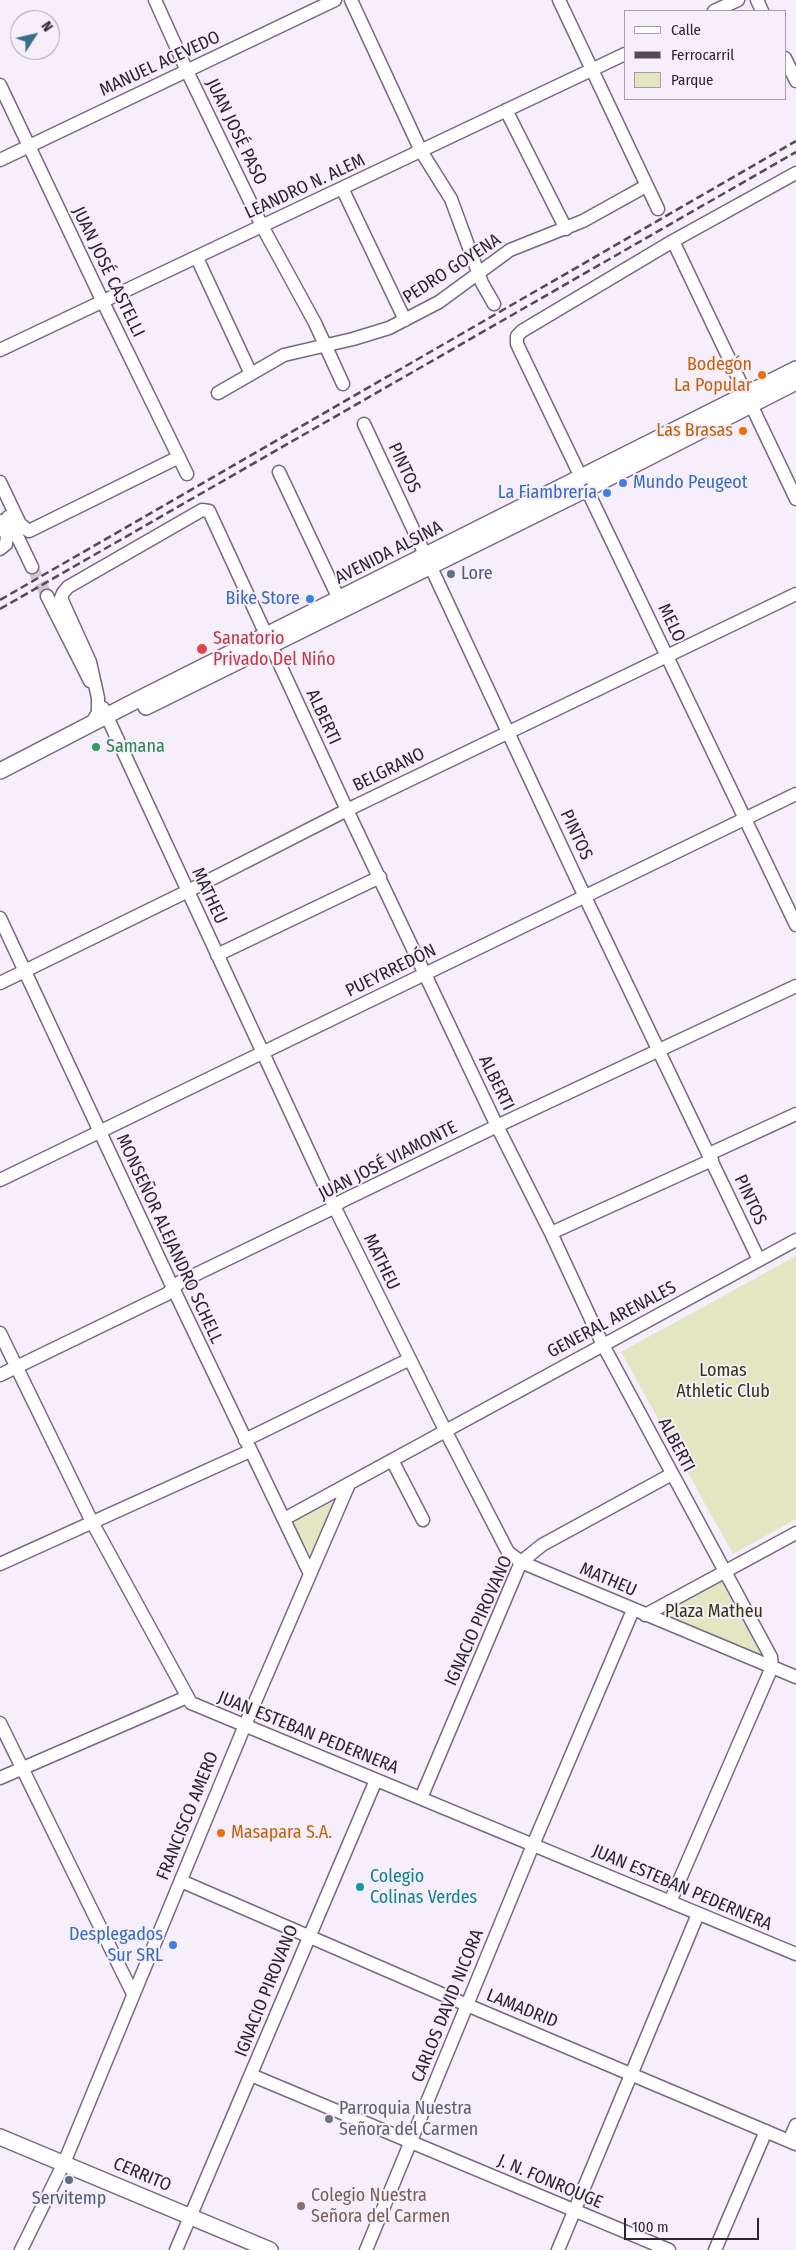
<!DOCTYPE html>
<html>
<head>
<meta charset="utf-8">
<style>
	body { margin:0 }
	#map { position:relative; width:796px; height:2250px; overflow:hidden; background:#f6eefb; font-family:"Fira Sans Condensed",sans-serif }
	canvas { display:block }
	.legend { position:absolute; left:624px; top:10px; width:162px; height:90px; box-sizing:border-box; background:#f6eefb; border:1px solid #a59daa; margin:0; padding:6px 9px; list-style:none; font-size:15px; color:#2c2430 }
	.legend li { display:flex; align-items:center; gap:10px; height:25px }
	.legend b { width:25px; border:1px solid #a59daa }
	.north { position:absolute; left:10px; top:10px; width:50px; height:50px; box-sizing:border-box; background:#f6eefb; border:1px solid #a59daa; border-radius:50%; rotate:55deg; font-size:14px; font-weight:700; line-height:20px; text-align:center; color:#2c2430 }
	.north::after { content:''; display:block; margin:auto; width:18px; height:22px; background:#337387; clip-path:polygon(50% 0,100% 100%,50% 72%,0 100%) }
	.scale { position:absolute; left:624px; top:2218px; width:135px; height:22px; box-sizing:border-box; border:2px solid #2c2430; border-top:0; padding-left:6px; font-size:15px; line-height:18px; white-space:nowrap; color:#2c2430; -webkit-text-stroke:4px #f6eefb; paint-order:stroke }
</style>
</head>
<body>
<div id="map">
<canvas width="796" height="2250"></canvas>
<ul class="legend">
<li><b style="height:6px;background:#fff"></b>Calle</li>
<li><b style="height:6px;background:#524a56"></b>Ferrocarril</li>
<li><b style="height:14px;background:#e3e7c1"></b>Parque</li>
</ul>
<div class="north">N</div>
<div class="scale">100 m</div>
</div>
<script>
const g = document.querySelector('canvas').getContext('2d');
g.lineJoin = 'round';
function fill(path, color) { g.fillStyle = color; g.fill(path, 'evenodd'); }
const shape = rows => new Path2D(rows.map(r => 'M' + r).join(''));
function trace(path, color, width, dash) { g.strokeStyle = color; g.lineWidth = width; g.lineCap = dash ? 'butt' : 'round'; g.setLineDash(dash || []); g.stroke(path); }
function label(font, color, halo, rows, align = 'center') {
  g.font = font + ' "Fira Sans Condensed",sans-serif'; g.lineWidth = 4; g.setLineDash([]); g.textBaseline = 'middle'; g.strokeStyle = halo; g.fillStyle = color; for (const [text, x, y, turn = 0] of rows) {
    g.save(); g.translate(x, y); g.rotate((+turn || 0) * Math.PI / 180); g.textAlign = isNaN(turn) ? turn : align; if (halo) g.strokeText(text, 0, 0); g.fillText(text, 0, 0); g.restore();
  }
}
fill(shape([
	[796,1256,796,1519,733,1554,621,1352],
	[333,1501,335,1505,311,1555,293,1524,294,1521],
	[726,1571,772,1662,645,1615]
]), '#e3e7c1');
trace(shape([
	[32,567,47,596]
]), '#cec6d2', 12, [12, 6]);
const minor = shape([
	[155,0,187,71,262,226,315,323,343,384],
	[351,0,421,151,451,199,482,283,494,304],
	[559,0,658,209],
	[757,0,762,11],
	[714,11,738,0],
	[785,58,796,81],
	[0,85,103,302,187,474],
	[506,110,566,229],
	[0,160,335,0],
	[796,173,673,241,522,331,517,336,517,344,796,925],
	[342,188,405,320],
	[673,241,796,499],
	[197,258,251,374],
	[0,350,625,54],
	[218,393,284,355,353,339,389,328,439,302,510,250,583,221,646,186],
	[364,424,585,897,759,1260],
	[279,472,339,599],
	[0,482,20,524,29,531,179,457],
	[8,517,32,567],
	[0,521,7,536,6,544,0,549],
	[47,596,90,681],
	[103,708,334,1206,445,1430,508,1552,521,1562,796,1677],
	[91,724,98,713,98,698,90,662,61,598,63,593,68,587,202,510,209,511,347,810,497,1126,551,1233,603,1345,771,1657,772,1667,670,1902],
	[0,918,173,1288,310,1574],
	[217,955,380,877],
	[0,983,188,891,347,810,796,594],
	[709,1154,796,1114],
	[0,1180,796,794],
	[551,1233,712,1160],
	[0,1333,92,1522,191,1703,796,1954],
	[0,1375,167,1294,180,1282,329,1210,342,1201,497,1126,796,986],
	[245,1440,410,1359],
	[392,1460,423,1520],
	[284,1519,796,1240],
	[0,1564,250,1451],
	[645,1615,796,1533],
	[0,1723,133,1994],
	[0,1778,187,1697],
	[421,1798,521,1562,542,1545,672,1474],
	[181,1881,467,2005,796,2144],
	[251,2075,669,2250],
	[789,2141,796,2125],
	[21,2250,64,2163,245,1725,349,1484],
	[176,2250,376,1780],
	[366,2250,533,1845,633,1610],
	[558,2250,698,1914],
	[715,2250,766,2131]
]);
const major = shape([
	[146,707,587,489,796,382],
	[0,771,143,697,796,369],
	[0,2137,270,2250]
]);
trace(minor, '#796784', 15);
trace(major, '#796784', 18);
trace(minor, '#fff', 12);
trace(major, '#fff', 15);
trace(shape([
	[0,600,796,141],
	[0,609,796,152]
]), '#524a56', 2.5, [8, 4]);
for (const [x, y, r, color] of [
	[762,375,5,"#e8710a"],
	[743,431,5,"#e8710a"],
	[623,483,5,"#3f7fe0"],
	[607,493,5,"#3f7fe0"],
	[451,574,5,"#5c6f8a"],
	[310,599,5,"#3f7fe0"],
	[202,649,6,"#e0444e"],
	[96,747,5,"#2e9e5b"],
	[221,1833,5,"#e8710a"],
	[360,1887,5,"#0f9aa8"],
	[173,1945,5,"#3f7fe0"],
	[329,2119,5,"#6b7280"],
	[69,2180,5,"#5c6f8a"],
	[301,2206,5,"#8d6e63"]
]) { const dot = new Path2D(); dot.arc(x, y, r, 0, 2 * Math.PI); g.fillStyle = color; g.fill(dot); trace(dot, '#f6eefb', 2); }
label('18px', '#2c2430', '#f6eefb', [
	["MANUEL ACEVEDO",160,64,-25],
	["JUAN JOSÉ PASO",236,132,64],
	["LEANDRO N. ALEM",305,187,-25],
	["PEDRO GOYENA",452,269,-33],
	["JUAN JOSÉ CASTELLI",108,272,64],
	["PINTOS",404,468,65],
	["AVENIDA ALSINA",389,553,-27],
	["MELO",671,623,64],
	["ALBERTI",323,717,65],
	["BELGRANO",389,770,-26],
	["PINTOS",576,835,65],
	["MATHEU",209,896,65],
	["PUEYRREDÓN",391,971,-26],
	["ALBERTI",496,1083,64],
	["JUAN JOSÉ VIAMONTE",388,1161,-27],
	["PINTOS",750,1200,65],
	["MONSEÑOR ALEJANDRO SCHELL",169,1239,65],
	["MATHEU",381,1262,64],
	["GENERAL ARENALES",612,1320,-28],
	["ALBERTI",676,1445,62],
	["MATHEU",608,1580,23],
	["IGNACIO PIROVANO",479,1621,-66],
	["JUAN ESTEBAN PEDERNERA",308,1733,22],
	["FRANCISCO AMERO",188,1816,-68],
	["JUAN ESTEBAN PEDERNERA",682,1888,23],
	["IGNACIO PIROVANO",267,1991,-68],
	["CARLOS DAVID NICORA",448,2006,-68],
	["LAMADRID",522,2009,22],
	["CERRITO",142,2175,23],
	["J. N. FONROUGE",550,2182,23]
]);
label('18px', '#c56008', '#f6eefb', [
	["Bodegón",752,365],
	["La Popular",752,386],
	["Las Brasas",733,431],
	["Masapara S.A.",231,1833,"left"]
], 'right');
label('18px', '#366cbe', '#f6eefb', [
	["Mundo Peugeot",633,483,"left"],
	["La Fiambrería",597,493],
	["Bike Store",300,599],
	["Desplegados",163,1935],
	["Sur SRL",163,1956]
], 'right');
label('18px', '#4e5e75', '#f6eefb', [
	["Lore",461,574],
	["Servitemp",69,2199,"center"]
], 'left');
label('18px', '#be3a42', '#f6eefb', [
	["Sanatorio",213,639],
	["Privado Del Nińo",213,660]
], 'left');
label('18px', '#27864d', '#f6eefb', [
	["Samana",106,747]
], 'left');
label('18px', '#353711', '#f6eefb', [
	["Lomas",723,1371],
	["Athletic Club",723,1392],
	["Plaza Matheu",714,1612]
]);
label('18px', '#0d838f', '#f6eefb', [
	["Colegio",370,1877],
	["Colinas Verdes",370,1898]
], 'left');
label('18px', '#5b616d', '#f6eefb', [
	["Parroquia Nuestra",339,2109],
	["Señora del Carmen",339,2130]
], 'left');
label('18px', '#785e54', '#f6eefb', [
	["Colegio Nuestra",311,2196],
	["Señora del Carmen",311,2217]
], 'left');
</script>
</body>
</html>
